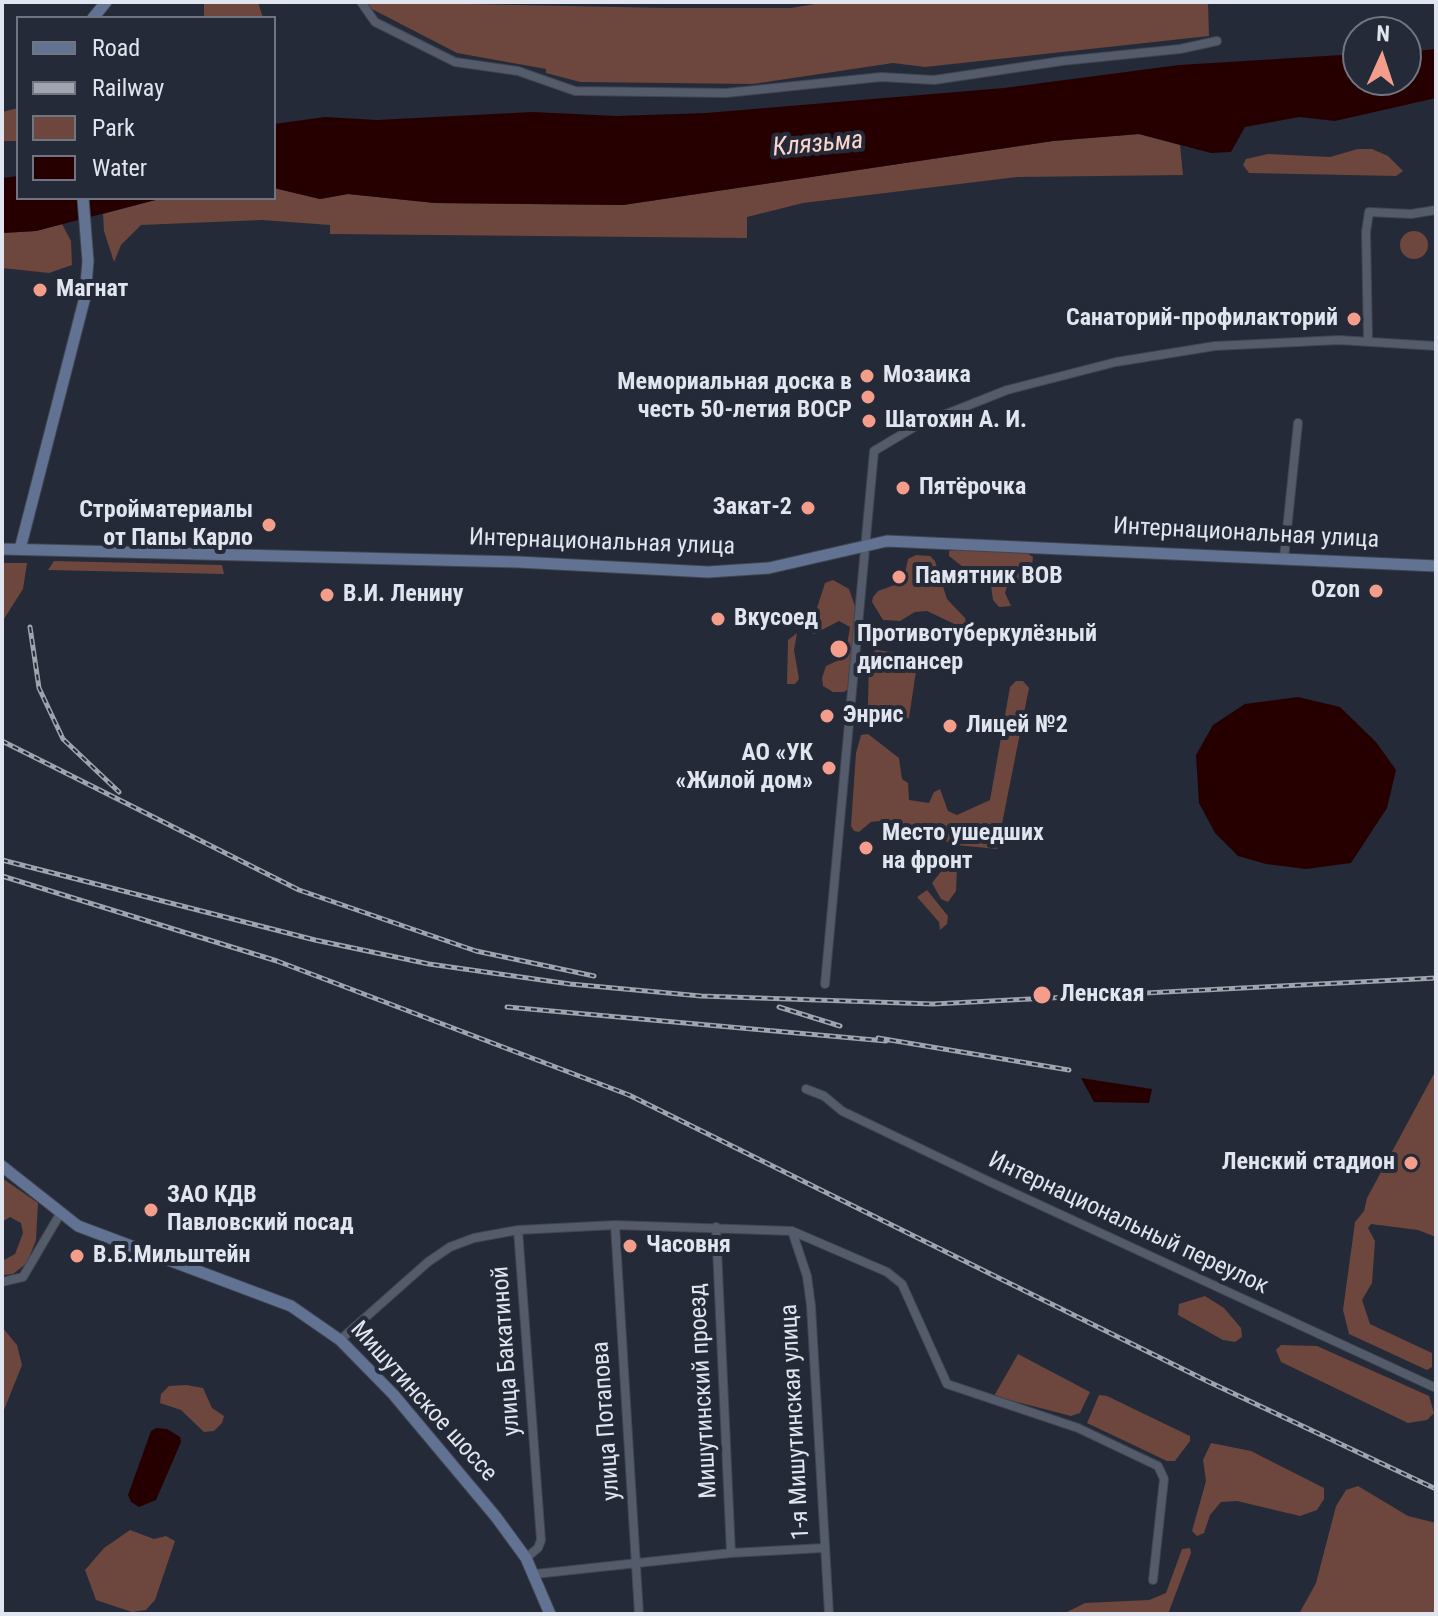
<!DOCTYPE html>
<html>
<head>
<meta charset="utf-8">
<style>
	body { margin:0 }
	#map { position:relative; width:1438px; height:1616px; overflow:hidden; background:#242a37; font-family:"Roboto Condensed",sans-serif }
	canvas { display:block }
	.frame { position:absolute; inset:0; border:4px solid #e1e5ef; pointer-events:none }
	.legend { position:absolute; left:16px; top:16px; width:260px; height:184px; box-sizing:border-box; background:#242a37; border:2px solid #707581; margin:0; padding:10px 14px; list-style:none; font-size:24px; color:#e1e5ef }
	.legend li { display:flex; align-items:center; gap:16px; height:40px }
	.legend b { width:40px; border:2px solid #707581 }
	.north { position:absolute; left:1342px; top:16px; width:80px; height:80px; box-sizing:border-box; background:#242a37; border:2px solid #707581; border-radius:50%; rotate:3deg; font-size:22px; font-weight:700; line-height:32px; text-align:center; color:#e1e5ef }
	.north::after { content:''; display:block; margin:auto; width:28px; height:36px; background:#f49d8b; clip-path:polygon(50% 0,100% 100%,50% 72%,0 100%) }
</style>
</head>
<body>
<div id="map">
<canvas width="1438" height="1616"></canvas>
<div class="frame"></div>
<ul class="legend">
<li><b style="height:10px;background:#627293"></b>Road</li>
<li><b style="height:10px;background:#9fa4af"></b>Railway</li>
<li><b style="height:22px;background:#6d463d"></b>Park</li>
<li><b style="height:22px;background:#260000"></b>Water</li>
</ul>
<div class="north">N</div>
</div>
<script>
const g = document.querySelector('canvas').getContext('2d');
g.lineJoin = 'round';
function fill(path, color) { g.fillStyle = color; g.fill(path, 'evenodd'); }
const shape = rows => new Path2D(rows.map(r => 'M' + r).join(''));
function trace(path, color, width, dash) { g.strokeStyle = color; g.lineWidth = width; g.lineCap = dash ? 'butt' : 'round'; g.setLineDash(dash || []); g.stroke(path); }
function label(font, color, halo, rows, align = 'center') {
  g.font = font + ' "Roboto Condensed",sans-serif'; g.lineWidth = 8; g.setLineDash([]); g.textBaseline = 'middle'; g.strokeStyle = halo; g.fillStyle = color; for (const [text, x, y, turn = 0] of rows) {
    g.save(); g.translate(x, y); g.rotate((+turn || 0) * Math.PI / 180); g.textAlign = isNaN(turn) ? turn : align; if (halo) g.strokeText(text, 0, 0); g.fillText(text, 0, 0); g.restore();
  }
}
fill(shape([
	[204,2,258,2,263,18,204,18],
	[367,2,667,8,791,8,827,2,1208,2,1209,36,925,67,893,63,753,84,580,82,546,73,546,69,457,53,368,7],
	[18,108,18,141,2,141,2,112],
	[1139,134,1180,145,1183,175,1017,177,803,203,747,217,747,238,330,234,330,225,262,220,141,225,121,245,114,262,104,231,103,214,163,198,274,198,274,188,320,199,348,194,435,203,623,205,1053,141],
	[1358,149,1372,149,1388,156,1403,171,1396,176,1249,173,1243,165,1246,159,1268,154,1330,157],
	[62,224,71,241,72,265,49,273,2,268,2,233,36,231],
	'1400 245a14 14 0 1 1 28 0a14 14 0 1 1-28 0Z',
	[955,550,1027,553,1033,557,1030,587,1017,579,1008,583,1005,593,1011,606,999,607,993,600,990,578,978,575,972,580,963,567,949,556,949,551],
	[916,555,930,556,935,561,947,599,965,618,967,625,963,628,927,611,915,612,900,621,883,620,872,602,873,597,878,591,903,582,908,559],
	[54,561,222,565,224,574,48,570],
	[2,563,27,563,23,589,2,622],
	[833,580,849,589,856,609,848,689,844,692,833,692,823,686,822,678,826,666,845,657,850,627,839,621,814,634,810,630,825,583],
	[874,626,898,631,908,637,910,643,874,636],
	[797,633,794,650,799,679,795,684,787,684,788,640],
	[876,650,914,655,918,658,909,718,887,720,875,715,868,705,869,657],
	[1016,681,1023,681,1029,688,997,849,956,845,888,820,871,822,859,832,854,831,851,826,856,753,861,735,868,734,899,758,902,779,908,783,909,800,929,803,934,792,940,789,948,811,957,815,990,800,1010,687],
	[950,860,955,860,957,868,956,891,948,902,941,899,932,883],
	[927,890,948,916,947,924,940,930,939,922,917,897],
	[1436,1070,1436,1237,1418,1230,1371,1224,1368,1228,1375,1241,1372,1283,1362,1300,1370,1324,1432,1353,1432,1367,1427,1370,1349,1334,1343,1310,1355,1222,1364,1211,1367,1198],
	[2,1178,38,1203,36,1240,27,1263,13,1274,4,1275,2,1261,15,1254,23,1233,21,1223,10,1217,2,1222],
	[1205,1296,1224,1308,1241,1328,1242,1337,1235,1342,1223,1340,1178,1315,1179,1304],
	[2,1327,17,1345,22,1365,2,1415],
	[1281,1345,1317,1346,1429,1396,1434,1413,1427,1420,1408,1423,1281,1362,1276,1350],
	[1018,1354,1090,1392,1080,1413,1071,1416,994,1396],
	[186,1385,203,1388,212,1408,224,1416,222,1423,214,1431,204,1432,181,1410,160,1403,161,1394,169,1386],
	[1099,1395,1107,1396,1190,1436,1190,1441,1175,1461,1167,1461,1087,1423],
	[1211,1443,1251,1451,1324,1488,1324,1499,1317,1510,1300,1516,1237,1501,1221,1502,1210,1515,1204,1533,1197,1536,1192,1531,1206,1481,1203,1460],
	[1358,1486,1408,1516,1436,1523,1436,1614,1299,1614,1316,1583,1336,1506,1346,1490],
	[130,1530,154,1539,166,1536,175,1541,155,1600,146,1610,132,1612,96,1600,85,1570,104,1548],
	[1190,1548,1191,1553,1168,1614,1063,1614,1085,1603,1149,1600,1166,1593,1182,1549]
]), '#6d463d');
fill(shape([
	[1436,49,1436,98,1335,121,1299,117,1245,127,1231,152,1211,153,1139,134,1053,141,623,205,435,203,348,194,320,199,274,188,274,124,325,117,377,120,532,112,617,116,706,113,1004,88,1179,65,1358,54,1358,80,1406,80,1406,52],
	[18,176,18,198,163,198,36,231,2,233,2,178],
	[1298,697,1340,707,1376,742,1396,770,1387,808,1351,863,1306,869,1266,864,1238,856,1215,833,1199,803,1196,755,1213,725,1245,704],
	[1081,1078,1152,1089,1149,1103,1094,1102],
	[156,1428,167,1429,180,1437,181,1442,156,1500,139,1507,131,1502,128,1495,151,1431]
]), '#260000');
const street = shape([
	[361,2,375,22,455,62,518,71,575,91,726,93,881,77,934,80,1062,61,1180,49,1217,41],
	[1368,341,1366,232,1369,212,1411,214,1436,210],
	[1284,558,1298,423],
	[825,984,874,451,916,426,1007,390,1116,362,1215,346,1339,340,1436,346],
	[806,1089,824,1096,842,1111,988,1181,1436,1388],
	[615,1225,639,1614],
	[716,1227,731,1553],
	[518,1230,541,1540,538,1548,526,1558],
	[792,1231,807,1276,811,1306,829,1614],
	[2,1282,23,1277,60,1214],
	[340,1340,428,1262,450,1247,474,1238,518,1230,615,1225,792,1231,887,1272,902,1284,947,1384,1078,1428,1158,1466,1164,1479,1153,1580],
	[535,1574,731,1553,823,1548]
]);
const secondary = shape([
	[93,18,106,2],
	[2,549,518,562,708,572,769,568,887,541,1436,566],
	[20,549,85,297,88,261,83,198],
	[2,1166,78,1226,291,1306,340,1340,393,1394,496,1517,526,1558,550,1614]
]);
trace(street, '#404551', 10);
trace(secondary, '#404551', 13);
trace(street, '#545b6a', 8);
trace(secondary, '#627293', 11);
const rail = shape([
	[30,627,39,688,63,739,119,792],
	[2,741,299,890,476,951,594,976],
	[2,860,315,940,429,964,570,984,701,996,933,1004,1436,978],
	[2,876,277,961,629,1095,1209,1382,1436,1489],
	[507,1007,886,1041],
	[779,1007,840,1026],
	[878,1038,1069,1070]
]);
trace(rail, '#9fa4af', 5);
trace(rail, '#242a37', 2, [6]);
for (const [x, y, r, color] of [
	[40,290,8,"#f49d8b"],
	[1354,319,8,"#f49d8b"],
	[867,376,8,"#f49d8b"],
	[868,397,8,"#f49d8b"],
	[869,421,8,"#f49d8b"],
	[903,488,8,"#f49d8b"],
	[808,508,8,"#f49d8b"],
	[269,525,8,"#f49d8b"],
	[899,577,8,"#f49d8b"],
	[1376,591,8,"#f49d8b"],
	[327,595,8,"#f49d8b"],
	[718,619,8,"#f49d8b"],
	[839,649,10,"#f49d8b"],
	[827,716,8,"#f49d8b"],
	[950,726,8,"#f49d8b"],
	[829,768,8,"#f49d8b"],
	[866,848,8,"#f49d8b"],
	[1042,995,10,"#f49d8b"],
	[1411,1163,8,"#f49d8b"],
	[151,1210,8,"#f49d8b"],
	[630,1246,8,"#f49d8b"],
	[77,1256,8,"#f49d8b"]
]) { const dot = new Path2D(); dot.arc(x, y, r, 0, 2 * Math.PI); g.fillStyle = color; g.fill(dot); trace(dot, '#242a37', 3); }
label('bold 24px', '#e1e5ef', '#242a37', [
	["Магнат",56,290],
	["Санаторий-профилакторий",1338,319,"right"],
	["Мозаика",883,376],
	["Мемориальная доска в",852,383,"right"],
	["честь 50-летия ВОСР",852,411,"right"],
	["Шатохин А. И.",885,421],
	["Пятёрочка",919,488],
	["Закат-2",792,508,"right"],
	["Стройматериалы",253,511,"right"],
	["от Папы Карло",253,539,"right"],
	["Памятник ВОВ",915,577],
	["Ozon",1360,591,"right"],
	["В.И. Ленину",343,595],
	["Вкусоед",734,619],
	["Противотуберкулёзный",857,635],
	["диспансер",857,663],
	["Энрис",843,716],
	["Лицей №2",966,726],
	["АО «УК",813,754,"right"],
	["«Жилой дом»",813,782,"right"],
	["Место ушедших",882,834],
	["на фронт",882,862],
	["Ленская",1060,995],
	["Ленский стадион",1395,1163,"right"],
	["ЗАО КДВ",167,1196],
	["Павловский посад",167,1224],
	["Часовня",646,1246],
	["В.Б.Мильштейн",93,1256]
], 'left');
label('24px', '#e1e5ef', '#242a37', [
	["Интернациональная улица",1246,534,3],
	["Интернациональная улица",602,543,2],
	["Интернациональный переулок",1128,1224,25],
	["улица Бакатиной",507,1351,-94],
	["Мишутинский проезд",704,1391,-93],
	["Мишутинское шоссе",423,1402,48],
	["улица Потапова",607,1421,-94],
	["1-я Мишутинская улица",796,1422,-93]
]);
label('italic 26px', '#fdd5cc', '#242a37', [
	["Клязьма",818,145,-5]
]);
</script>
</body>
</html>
